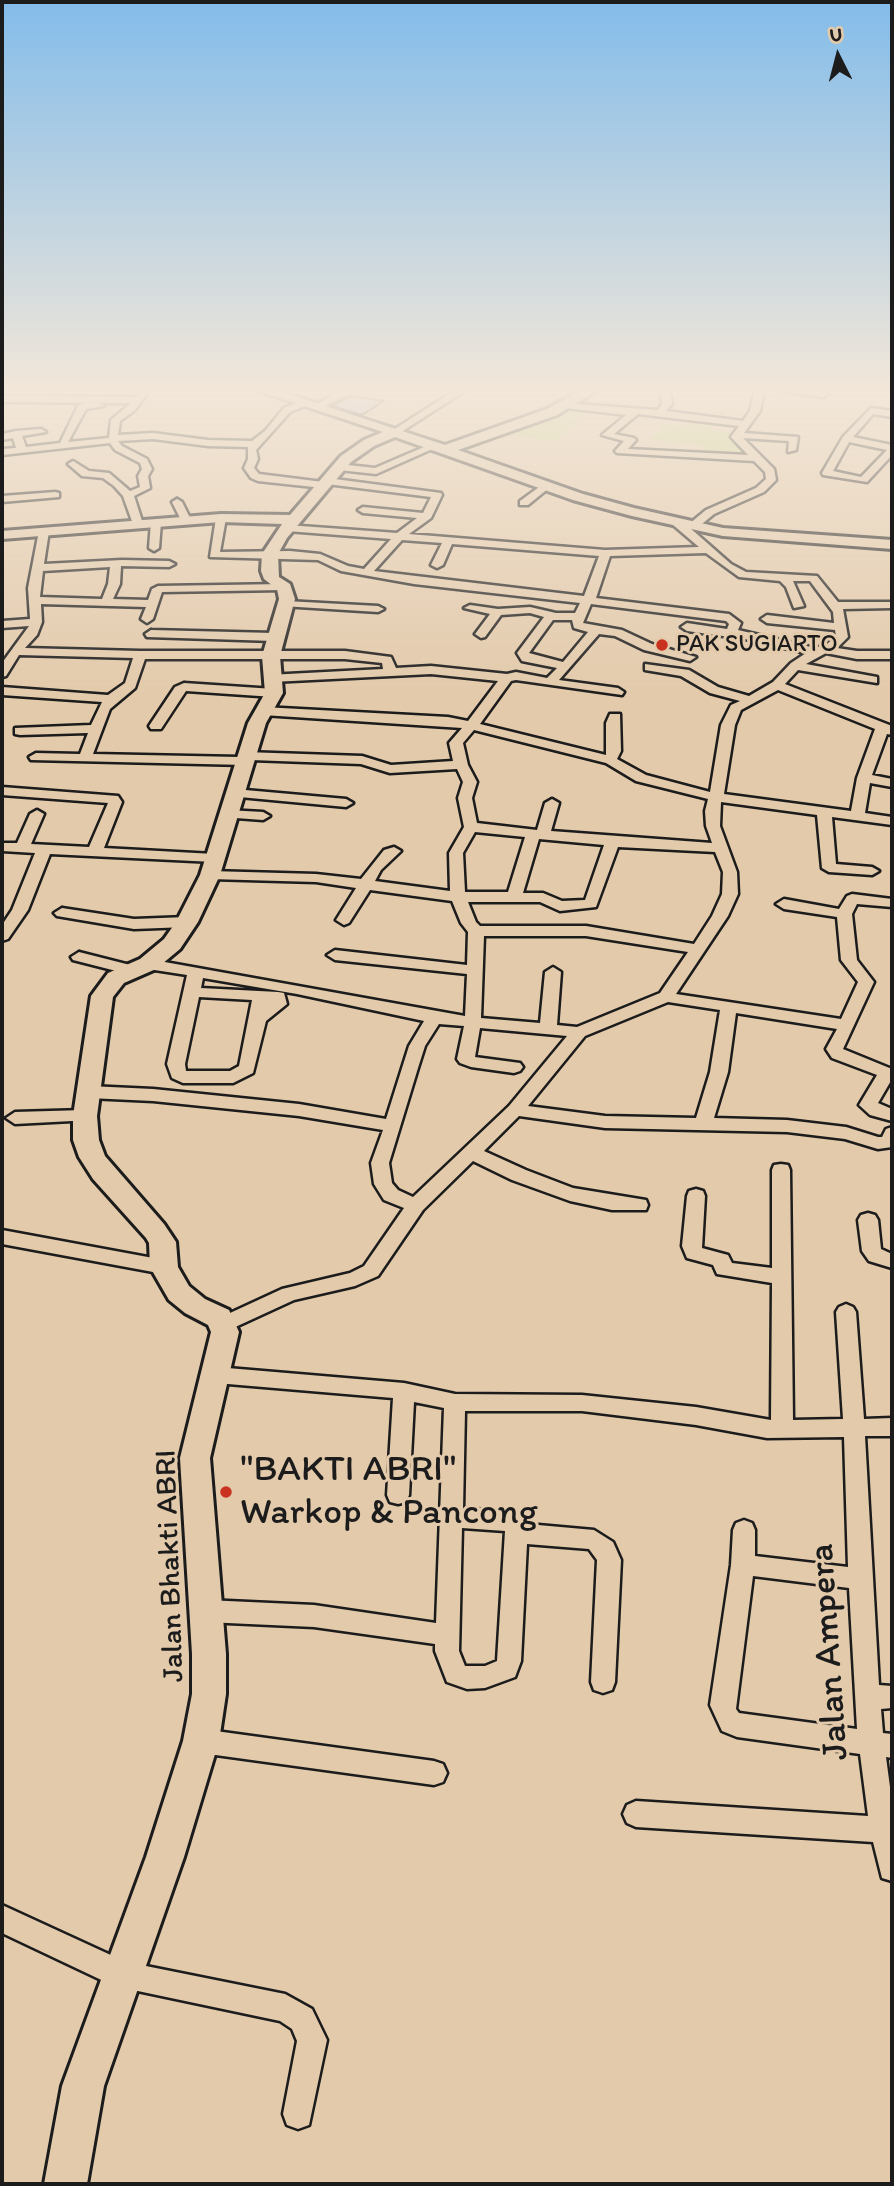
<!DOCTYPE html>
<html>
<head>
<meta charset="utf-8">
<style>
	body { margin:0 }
	#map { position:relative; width:894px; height:2186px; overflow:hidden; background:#e3caab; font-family:Itim,sans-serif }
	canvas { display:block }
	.frame { position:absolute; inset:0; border:4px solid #1c1c1c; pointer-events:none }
	.north { position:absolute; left:803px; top:21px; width:70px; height:70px; -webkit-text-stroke:5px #e3caab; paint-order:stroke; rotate:354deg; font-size:19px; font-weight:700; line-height:28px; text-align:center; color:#1c1c1c }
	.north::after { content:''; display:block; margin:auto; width:24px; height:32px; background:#1c1c1c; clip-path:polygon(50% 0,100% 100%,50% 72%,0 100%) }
</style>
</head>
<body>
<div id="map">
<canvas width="894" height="2186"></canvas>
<div class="frame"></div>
<div class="north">U</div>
</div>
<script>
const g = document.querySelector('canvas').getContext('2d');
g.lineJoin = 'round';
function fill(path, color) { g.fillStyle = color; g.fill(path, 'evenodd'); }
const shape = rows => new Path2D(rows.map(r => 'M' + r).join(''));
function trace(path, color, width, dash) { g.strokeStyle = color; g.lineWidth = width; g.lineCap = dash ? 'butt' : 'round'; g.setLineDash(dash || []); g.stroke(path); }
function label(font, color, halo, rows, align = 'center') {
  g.font = font + ' Itim,sans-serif'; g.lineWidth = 6; g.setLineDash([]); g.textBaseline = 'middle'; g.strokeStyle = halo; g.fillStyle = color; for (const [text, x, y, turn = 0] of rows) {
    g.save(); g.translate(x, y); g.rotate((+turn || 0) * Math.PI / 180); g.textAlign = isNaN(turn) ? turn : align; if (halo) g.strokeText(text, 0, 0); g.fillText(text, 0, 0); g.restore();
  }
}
fill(shape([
	[562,411,586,414,555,441,498,434],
	[694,419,716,422,711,430,733,433,739,447,748,456,706,455,702,445,652,440,663,423,690,426]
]), '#c5d488');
const building = shape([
	[351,396,384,401,362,415,332,406,351,396]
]);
fill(building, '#afbaeb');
trace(building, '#1c1c1c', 2);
const street = shape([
	[143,391,147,394,134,411,120,421,118,435,153,433,208,440,252,441,265,431,284,408,304,400,307,401,307,405,290,412,256,450,258,459,254,468,259,474,323,482,327,478,441,493,442,495,431,518,409,534,605,550,699,547,672,524,672,520,680,520,689,527,689,524,706,510,756,488,766,479,765,472,754,461,617,453,615,451,624,441,602,435,626,415,566,408,563,407,563,403,658,410,662,404,661,391,670,391,672,404,666,411,743,421,750,411,755,391,764,391,760,411,744,433,798,437,796,450,788,452,789,441,743,438,774,469,776,480,764,492,714,514,697,528,690,528,731,564,746,572,817,576,838,602,892,602,892,608,843,609,848,637,837,648,857,651,892,651,892,659,857,659,826,653,806,664,877,677,877,683,798,670,785,684,892,726,892,735,887,734,872,775,892,779,892,787,870,783,865,813,892,817,892,825,832,817,836,864,872,867,879,871,872,875,829,872,822,868,817,815,721,802,720,826,737,872,738,894,728,916,676,994,841,1019,858,982,841,960,837,917,784,909,776,904,784,899,839,909,847,896,852,894,892,899,892,907,857,904,852,914,857,960,874,982,843,1049,892,1069,892,1079,878,1103,892,1109,892,1121,870,1115,859,1105,877,1075,832,1058,826,1049,837,1029,736,1013,728,1072,714,1118,787,1120,846,1127,878,1137,882,1137,886,1129,892,1127,892,1147,878,1149,845,1139,787,1132,605,1128,519,1116,484,1151,526,1170,573,1188,646,1200,648,1205,646,1210,612,1210,570,1201,512,1180,473,1161,423,1210,378,1276,355,1286,294,1300,231,1329,224,1332,217,1329,214,1324,217,1319,282,1289,350,1273,364,1266,404,1208,384,1200,374,1184,371,1163,383,1130,299,1116,153,1101,89,1098,80,1092,89,1086,153,1089,299,1104,386,1119,409,1046,424,1021,297,994,203,978,201,988,278,992,284,993,287,1004,266,1021,253,1073,233,1083,183,1083,172,1078,167,1064,187,975,148,969,140,964,148,959,465,1016,467,974,335,960,327,955,335,950,467,965,468,932,461,923,452,901,370,890,349,923,344,925,336,920,356,888,316,882,210,879,203,875,210,871,316,874,361,879,384,850,394,847,401,851,381,870,375,881,450,891,449,853,464,827,458,798,463,782,457,769,390,773,361,764,251,760,245,765,31,760,29,757,36,753,80,754,88,733,20,735,15,734,15,728,91,725,102,702,2,695,2,687,108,695,125,683,133,658,19,655,6,676,2,677,2,663,29,626,2,628,2,621,30,619,28,588,39,531,44,528,49,531,44,564,122,560,169,561,175,564,169,567,121,566,120,584,113,599,148,600,152,589,158,586,284,584,290,587,284,590,162,592,153,619,147,623,141,619,146,607,41,604,42,622,37,635,25,648,140,651,345,651,391,657,396,668,431,666,507,674,516,672,547,678,557,668,522,661,517,653,544,617,530,613,501,615,485,637,481,638,475,634,490,614,464,608,470,605,498,609,530,607,556,613,575,613,580,603,414,584,341,571,318,560,210,557,216,518,221,515,226,518,220,552,290,551,320,554,348,566,364,569,391,539,287,531,282,528,287,525,397,533,417,518,363,513,358,510,363,507,423,513,431,497,327,484,323,488,258,481,251,478,244,468,248,459,248,447,208,446,153,439,118,441,122,446,147,459,152,469,148,476,150,488,134,496,143,524,138,527,133,524,123,496,114,486,103,478,82,476,68,464,73,461,89,471,109,473,130,491,140,487,138,476,142,469,140,463,115,450,110,443,2,455,2,449,16,448,13,438,2,440,2,434,16,431,41,429,46,432,22,436,26,447,60,443,78,406,83,403,99,403,104,406,86,409,68,442,109,438,111,420,131,403,2,402,2,396,136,397,143,391],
	[638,414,739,426,731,437,748,455,628,449,636,440,634,438,614,434,638,414],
	[402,540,442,543,431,565,437,568,443,565,452,544,599,556,584,596,374,571,402,540],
	[706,553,739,577,780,581,786,587,794,608,804,606,793,581,810,581,833,612,834,623,767,615,761,619,767,623,835,630,836,636,827,644,815,648,738,630,741,623,729,614,596,598,610,556,706,553],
	[110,567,108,584,102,599,40,597,43,571,110,567],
	[591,604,726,621,729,624,727,629,687,623,681,627,687,631,745,639,806,653,791,663,773,682,749,696,718,687,689,670,645,664,645,670,681,676,710,693,740,701,731,705,721,725,710,792,646,775,617,759,621,751,620,714,610,714,606,723,606,755,480,724,511,681,516,680,622,695,624,692,618,688,559,680,599,634,615,636,644,650,690,661,696,657,652,644,622,630,583,623,591,604],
	[553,620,572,620,574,628,588,632,563,662,529,653,553,620],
	[145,659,345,659,382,663,383,669,268,675,266,678,272,682,431,674,498,681,468,721,448,717,263,707,257,711,263,715,462,728,449,743,453,761,391,765,362,756,245,752,239,757,93,754,110,709,135,688,145,659],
	[778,690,875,729,857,778,851,811,724,794,735,725,741,710,778,690],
	[474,730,606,763,636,781,708,799,705,811,706,826,712,843,551,831,559,803,552,799,545,803,537,830,477,823,472,798,477,782,468,765,463,743,474,730],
	[475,832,525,837,508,892,465,892,463,853,475,832],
	[539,839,604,845,585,900,562,901,543,893,523,893,539,839],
	[618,847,715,852,723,872,722,894,712,916,694,944,586,926,480,926,476,922,468,902,540,902,560,911,596,907,618,847],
	[484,936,586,936,688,952,660,993,577,1027,557,1025,561,972,553,967,545,972,540,1023,481,1018,484,936],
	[199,997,252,1000,239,1066,230,1071,186,1071,185,1064,199,997],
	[668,1002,720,1010,710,1072,696,1118,605,1116,528,1106,585,1036,668,1002],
	[439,1024,464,1026,457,1059,460,1063,471,1067,514,1073,520,1071,523,1067,520,1063,475,1057,480,1028,567,1036,509,1106,413,1197,398,1190,392,1183,389,1163,418,1068,425,1046,439,1024],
	[339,391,348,391,349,394,320,409,312,407,339,391],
	[454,391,465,391,398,434,390,432,454,391],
	[780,391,824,391,828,394,824,397,780,391],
	[871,408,892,411,892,417,873,414,853,437,892,445,892,455,867,482,823,475,822,473,843,437,871,408],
	[849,442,887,450,861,477,833,471,849,442],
	[431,444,439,446,376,474,339,470,334,467,339,464,375,468,431,444],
	[546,482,551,485,550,487,528,505,520,505,520,501,546,482],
	[55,492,59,493,59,497,2,502,2,496,55,492],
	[177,499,182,502,191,520,190,522,181,520,172,502,177,499],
	[156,519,161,522,159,548,154,551,149,548,151,522,156,519],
	[286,601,378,606,384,609,378,612,282,606,280,604,286,601],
	[151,630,274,633,280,637,274,641,147,637,145,634,151,630],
	[184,683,274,689,280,693,274,697,186,691,161,729,151,729,149,726,175,687,184,683],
	[2,787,118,796,122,802,104,848,214,854,221,858,214,862,50,854,28,910,8,939,2,941,2,925,12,910,35,853,2,851,2,843,17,843,30,814,37,810,44,814,31,844,89,847,108,803,2,795,2,787],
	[234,789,346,799,353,803,346,807,229,796,227,793,234,789],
	[227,810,263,812,270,816,263,820,222,817,220,814,227,810],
	[62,908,134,919,187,917,195,922,187,927,134,929,57,916,54,913,62,908],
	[79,952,138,967,140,970,132,975,73,960,71,957,79,952],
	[85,1110,94,1116,91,1120,15,1124,6,1118,15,1112,85,1110],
	[781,1164,788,1165,790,1170,793,1420,843,1419,836,1312,839,1307,846,1304,853,1307,856,1312,864,1419,892,1418,892,1436,865,1436,879,1685,892,1686,892,1708,881,1709,883,1733,892,1734,892,1758,886,1757,892,1802,892,1881,882,1878,873,1842,636,1827,627,1823,623,1814,627,1805,636,1801,868,1816,860,1754,737,1737,722,1731,710,1705,731,1565,733,1530,736,1523,744,1520,752,1523,755,1530,755,1556,848,1567,844,1437,767,1438,696,1425,582,1411,465,1411,463,1509,503,1510,525,1519,527,1524,594,1530,613,1542,621,1560,615,1682,612,1690,603,1693,594,1690,591,1682,597,1560,589,1549,527,1544,521,1661,515,1677,485,1688,467,1689,447,1682,435,1651,435,1644,314,1627,206,1622,198,1619,194,1611,198,1603,206,1600,314,1605,436,1623,444,1408,414,1402,409,1495,406,1502,398,1504,390,1502,387,1495,393,1398,216,1383,209,1381,206,1375,209,1369,216,1367,404,1383,455,1394,582,1395,696,1407,771,1420,772,1283,717,1274,713,1265,687,1258,682,1246,687,1196,689,1191,696,1189,703,1191,705,1196,702,1248,728,1255,732,1263,772,1268,772,1170,774,1165,781,1164],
	[462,1528,505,1531,497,1661,485,1666,465,1666,459,1651,462,1528],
	[753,1576,849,1588,857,1729,739,1713,736,1709,753,1576],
	[868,1213,875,1215,878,1220,881,1249,892,1254,892,1268,869,1261,862,1251,858,1220,861,1215,868,1213],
	[2,1230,164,1260,171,1262,174,1267,171,1272,164,1274,2,1244,2,1230],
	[201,1729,434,1761,443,1764,447,1773,443,1782,434,1785,201,1753,192,1750,188,1741,192,1732,201,1729],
	[2,1905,126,1962,285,1994,312,2009,327,2040,309,2125,298,2129,287,2125,283,2114,297,2041,292,2029,280,2021,114,1986,2,1933,2,1905]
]);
const secondary = shape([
	[259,391,279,391,445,445,547,409,580,391,596,391,557,415,458,450,583,494,634,508,723,528,892,540,892,549,723,536,632,516,573,500,395,437,374,446,351,462,287,538,278,554,279,577,290,584,295,599,280,656,283,693,266,723,220,875,198,922,180,949,156,969,124,983,113,997,97,1116,99,1140,105,1156,164,1224,176,1242,178,1267,189,1286,205,1299,229,1310,239,1332,210,1458,226,1654,226,1694,219,1741,184,1857,104,2086,87,2184,44,2184,62,2086,146,1857,183,1741,192,1694,192,1654,180,1458,211,1332,208,1325,185,1313,169,1300,150,1267,149,1243,146,1238,93,1179,79,1157,73,1140,73,1116,91,996,108,973,140,959,164,939,176,922,200,875,248,723,265,693,262,656,279,599,277,589,264,579,261,571,262,554,282,524,221,522,2,539,2,531,221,514,290,515,341,456,364,440,383,432,259,391]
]);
trace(street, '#1c1c1c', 5);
trace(secondary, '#1c1c1c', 6);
fill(street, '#e3caab');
fill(secondary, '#e3caab');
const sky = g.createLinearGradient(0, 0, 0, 697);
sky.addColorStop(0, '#83bcea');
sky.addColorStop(0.56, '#f2e7d9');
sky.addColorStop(1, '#f2e7d900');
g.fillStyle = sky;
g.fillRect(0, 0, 894, 697);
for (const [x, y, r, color] of [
	[662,645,7,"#c8321e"],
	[226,1492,7,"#c8321e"]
]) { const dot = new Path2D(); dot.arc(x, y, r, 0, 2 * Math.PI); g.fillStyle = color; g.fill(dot); trace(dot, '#e3caab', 2.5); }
label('24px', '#1c1c1c', '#e3caab', [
	["PAK SUGIARTO",676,645]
], 'left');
label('30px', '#1c1c1c', '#e3caab', [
	["Jalan Bhakti ABRI",171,1566,-92]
]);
label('37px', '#1c1c1c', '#e3caab', [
	["\"BAKTI ABRI\"",240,1471],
	["Warkop & Pancong",240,1514]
], 'left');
label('37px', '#1c1c1c', '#e3caab', [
	["Jalan Ampera",830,1652,-94]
]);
</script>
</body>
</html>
